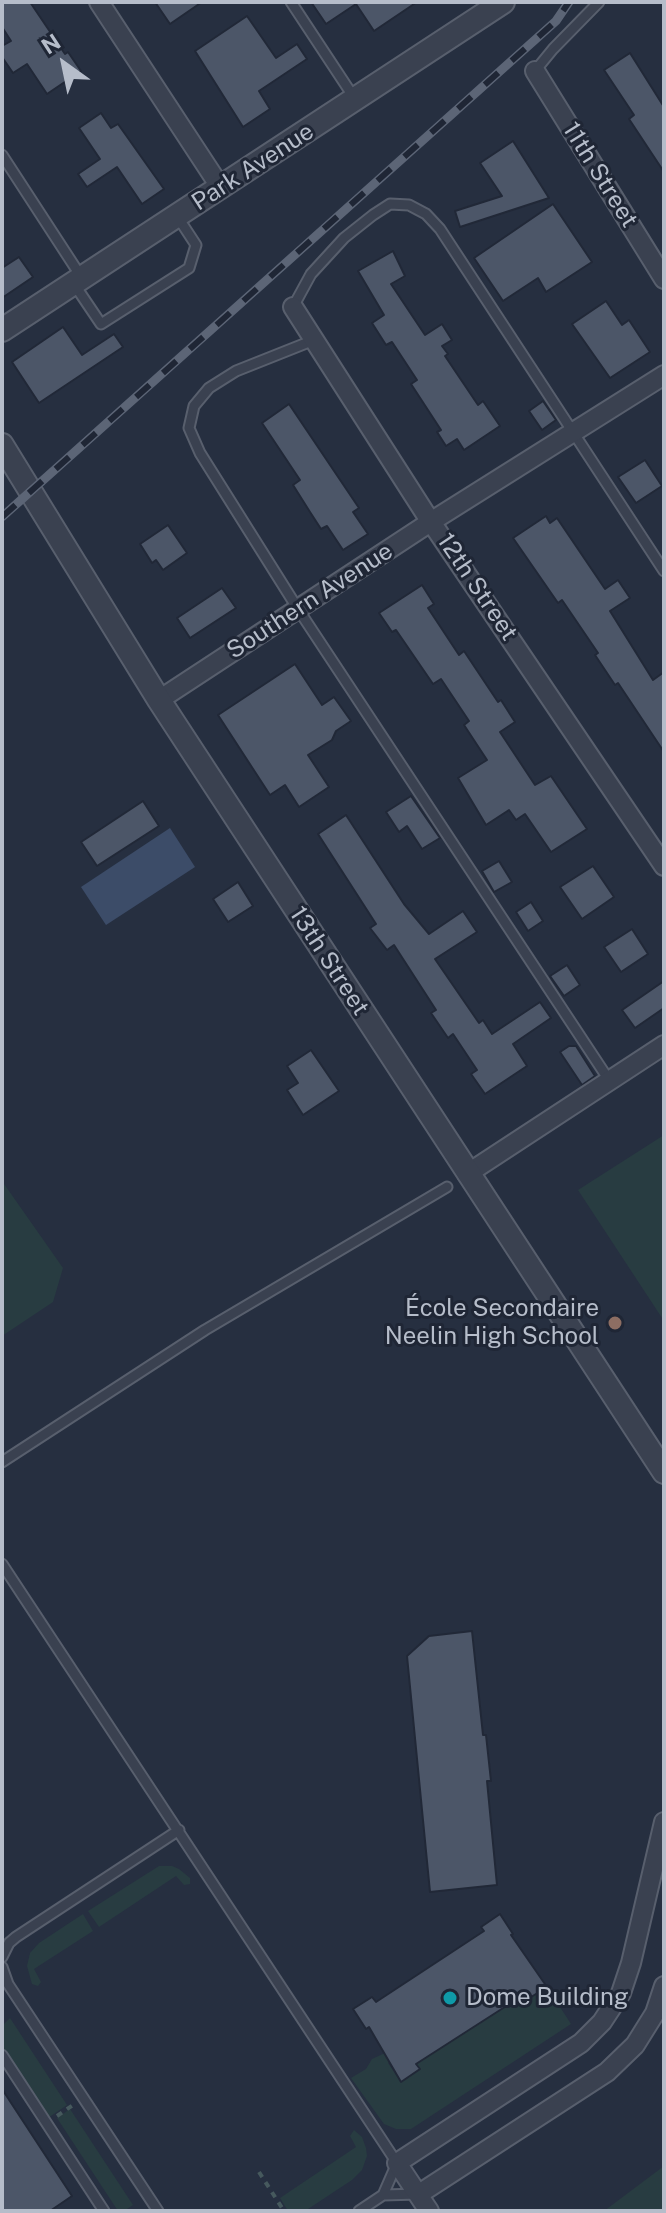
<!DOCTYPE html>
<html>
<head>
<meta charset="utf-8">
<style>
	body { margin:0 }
	#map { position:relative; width:666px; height:2213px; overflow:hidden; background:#262f40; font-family:"Public Sans",sans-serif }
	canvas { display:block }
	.frame { position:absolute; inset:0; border:4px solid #b6bdca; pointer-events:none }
	.north { position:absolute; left:24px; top:24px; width:80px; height:80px; -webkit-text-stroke:6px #1f2635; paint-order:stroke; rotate:327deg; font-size:22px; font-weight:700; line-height:32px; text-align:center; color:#b6bdca }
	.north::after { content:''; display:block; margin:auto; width:28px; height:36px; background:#b6bdca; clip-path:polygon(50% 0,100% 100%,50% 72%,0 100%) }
</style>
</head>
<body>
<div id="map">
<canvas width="666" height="2213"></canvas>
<div class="frame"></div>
<div class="north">N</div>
</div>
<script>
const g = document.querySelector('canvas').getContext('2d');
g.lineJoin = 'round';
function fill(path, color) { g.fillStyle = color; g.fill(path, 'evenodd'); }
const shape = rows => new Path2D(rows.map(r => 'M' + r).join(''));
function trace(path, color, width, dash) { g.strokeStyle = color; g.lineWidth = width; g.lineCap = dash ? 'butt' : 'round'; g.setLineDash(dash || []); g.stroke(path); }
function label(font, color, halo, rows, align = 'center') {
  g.font = font + ' "Public Sans",sans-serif'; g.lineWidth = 6; g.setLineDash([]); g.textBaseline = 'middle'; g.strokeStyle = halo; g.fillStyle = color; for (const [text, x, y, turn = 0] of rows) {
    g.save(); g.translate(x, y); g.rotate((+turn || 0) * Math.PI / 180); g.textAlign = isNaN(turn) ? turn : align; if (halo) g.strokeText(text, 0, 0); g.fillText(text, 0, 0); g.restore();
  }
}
fill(shape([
	[664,1135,664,1321,578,1190],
	[2,1181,63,1268,53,1302,2,1336],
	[159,1866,172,1866,179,1869,190,1878,190,1884,184,1885,176,1876,99,1927,88,1911],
	[83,1914,93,1931,34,1969,41,1982,38,1986,32,1984,27,1966,30,1953,39,1943],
	[547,1987,571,2024,411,2129,396,2129,384,2124,351,2078,366,2069,372,2059,385,2053,393,2059,388,2063,401,2082,420,2070,416,2064,525,1994,528,1999],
	[10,2018,67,2105,48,2118,2,2050,2,2026],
	[70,2109,133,2205,124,2211,118,2211,57,2118],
	[354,2130,362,2137,366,2148,367,2156,362,2170,352,2180,305,2211,288,2211,280,2198,356,2147,350,2136],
	[664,2166,664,2211,604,2211]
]), '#283c41');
fill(shape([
	[170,828,195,867,106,925,81,887]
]), '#3c4c68');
const building = shape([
	[2,2,30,2,65,54,68,52,81,71,47,94,27,64,13,73,2,57,2,46,11,41,2,27,2,2],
	[155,2,202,2,170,24,155,2],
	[311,2,417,2,374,31,356,4,326,24,311,2],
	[247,16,276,58,297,44,307,59,259,91,270,109,243,127,195,51,247,16],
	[630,53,664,107,664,172,629,119,634,115,604,70,630,53],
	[101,113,111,128,118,124,164,189,142,204,117,167,87,187,78,174,100,159,79,128,101,113],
	[513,141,549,198,460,227,455,211,502,196,480,163,513,141],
	[553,204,592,262,546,292,538,278,503,301,474,258,553,204],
	[393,251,405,276,391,284,425,335,442,324,452,340,442,346,448,354,445,356,478,405,483,401,500,426,464,450,457,439,446,446,437,432,441,430,411,384,417,380,392,342,386,345,372,323,384,315,358,271,393,251],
	[19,257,33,277,2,298,2,268,19,257],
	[606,301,622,325,629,320,650,352,610,378,572,324,606,301],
	[63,327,82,355,114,334,123,347,39,403,12,362,63,327],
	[543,401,556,420,542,430,529,411,543,401],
	[289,404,359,508,353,512,368,534,343,550,327,526,321,529,310,512,293,485,300,480,262,423,289,404],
	[645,460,662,486,636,503,618,477,645,460],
	[546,516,550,523,557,518,605,589,618,580,630,598,610,611,653,680,664,672,664,752,618,683,615,685,595,655,598,653,562,600,558,603,513,538,546,516],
	[168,525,187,553,163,570,156,560,152,563,140,544,168,525],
	[422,585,434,604,428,608,459,655,464,651,498,702,501,700,515,722,500,732,535,785,551,776,587,829,551,852,525,814,516,820,509,810,486,825,458,778,487,760,464,725,469,721,441,679,433,684,396,630,392,632,379,613,422,585],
	[222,588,236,608,190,638,177,618,222,588],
	[295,664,322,705,334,697,351,721,336,731,332,740,308,755,329,787,299,807,285,785,270,795,218,715,295,664],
	[411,796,440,838,422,849,407,826,399,832,386,812,411,796],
	[143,801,159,826,97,866,81,842,143,801],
	[346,815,404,904,429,934,463,911,477,932,435,959,479,1023,483,1020,492,1034,540,1002,551,1018,513,1044,527,1066,485,1094,471,1074,477,1070,453,1034,448,1038,431,1013,436,1010,394,945,387,950,370,928,376,924,318,834,346,815],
	[499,861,512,882,494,892,482,871,499,861],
	[593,866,614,897,582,919,560,887,593,866],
	[238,882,253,906,228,922,213,899,238,882],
	[531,902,543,921,528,931,516,912,531,902],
	[632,929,648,954,621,972,604,947,632,929],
	[567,965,580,985,564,996,550,976,567,965],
	[664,981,664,1008,635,1028,622,1010,664,981],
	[569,1046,576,1046,595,1076,582,1085,560,1052,569,1046],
	[311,1050,339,1091,303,1115,287,1090,298,1083,287,1066,311,1050],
	[472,1631,483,1735,486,1735,491,1781,487,1781,497,1885,430,1892,407,1656,429,1636,472,1631],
	[500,1914,513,1934,511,1935,547,1987,528,1999,525,1994,416,2064,420,2069,401,2082,369,2027,366,2029,353,2009,372,1997,376,2002,484,1931,481,1927,500,1914],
	[2,2089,72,2196,50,2211,2,2211,2,2089]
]);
fill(building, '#4c5668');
trace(building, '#212837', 2);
const service = shape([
	[291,2,355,99],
	[535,71,553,49,599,2],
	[2,155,82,278],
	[74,284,101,324,189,268,196,245,177,216],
	[293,307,311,274,344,238,373,215,390,204,409,205,426,214,440,229,664,571],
	[314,340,236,371,209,388,194,406,189,428,200,453,298,609,609,1080],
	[2,1462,205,1330,447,1187],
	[2,1564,397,2163,383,2195,359,2211],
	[2,1957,9,1943,16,1937,179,1830],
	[2,1967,8,1984,158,2211],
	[2,2055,104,2211],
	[383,2195,419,2194]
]);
const minor = shape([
	[99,2,221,188],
	[535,71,664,279],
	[293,307,425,513,664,866],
	[159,700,432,521,664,375],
	[467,1174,664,1045],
	[419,2194,607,2072,635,2045,655,2013,664,1986],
	[429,2211,397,2163,581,2043,602,2022,621,1993,631,1963,664,1822]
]);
const tertiary = shape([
	[2,330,503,2],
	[2,445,159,700,664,1472]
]);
trace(service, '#585f6d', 13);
trace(minor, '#585f6d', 22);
trace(tertiary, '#585f6d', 26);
trace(shape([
	[57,2116,73,2105],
	[259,2172,284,2211]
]), '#46595d', 4, [6, 6]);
trace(service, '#3a4150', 9);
trace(minor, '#3a4150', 18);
trace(tertiary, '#3a4150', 22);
const rail = shape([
	[2,517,556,21,569,2]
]);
trace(rail, '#5c6576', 9);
trace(rail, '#1f2635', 6, [18]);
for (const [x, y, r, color] of [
	[615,1323,8,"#8d6e63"],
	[450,1998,8,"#0f9aa8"]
]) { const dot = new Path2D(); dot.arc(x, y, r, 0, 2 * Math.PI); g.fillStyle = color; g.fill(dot); trace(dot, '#1f2635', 3); }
label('24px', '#b6bdca', '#1f2635', [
	["Park Avenue",253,167,-33],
	["11th Street",600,175,58],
	["12th Street",477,587,56],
	["Southern Avenue",310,601,-33],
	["13th Street",329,961,57]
]);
label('24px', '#b6bdca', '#1f2635', [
	["École Secondaire",599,1309],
	["Neelin High School",599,1337],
	["Dome Building",466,1998,"left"]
], 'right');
</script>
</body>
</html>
